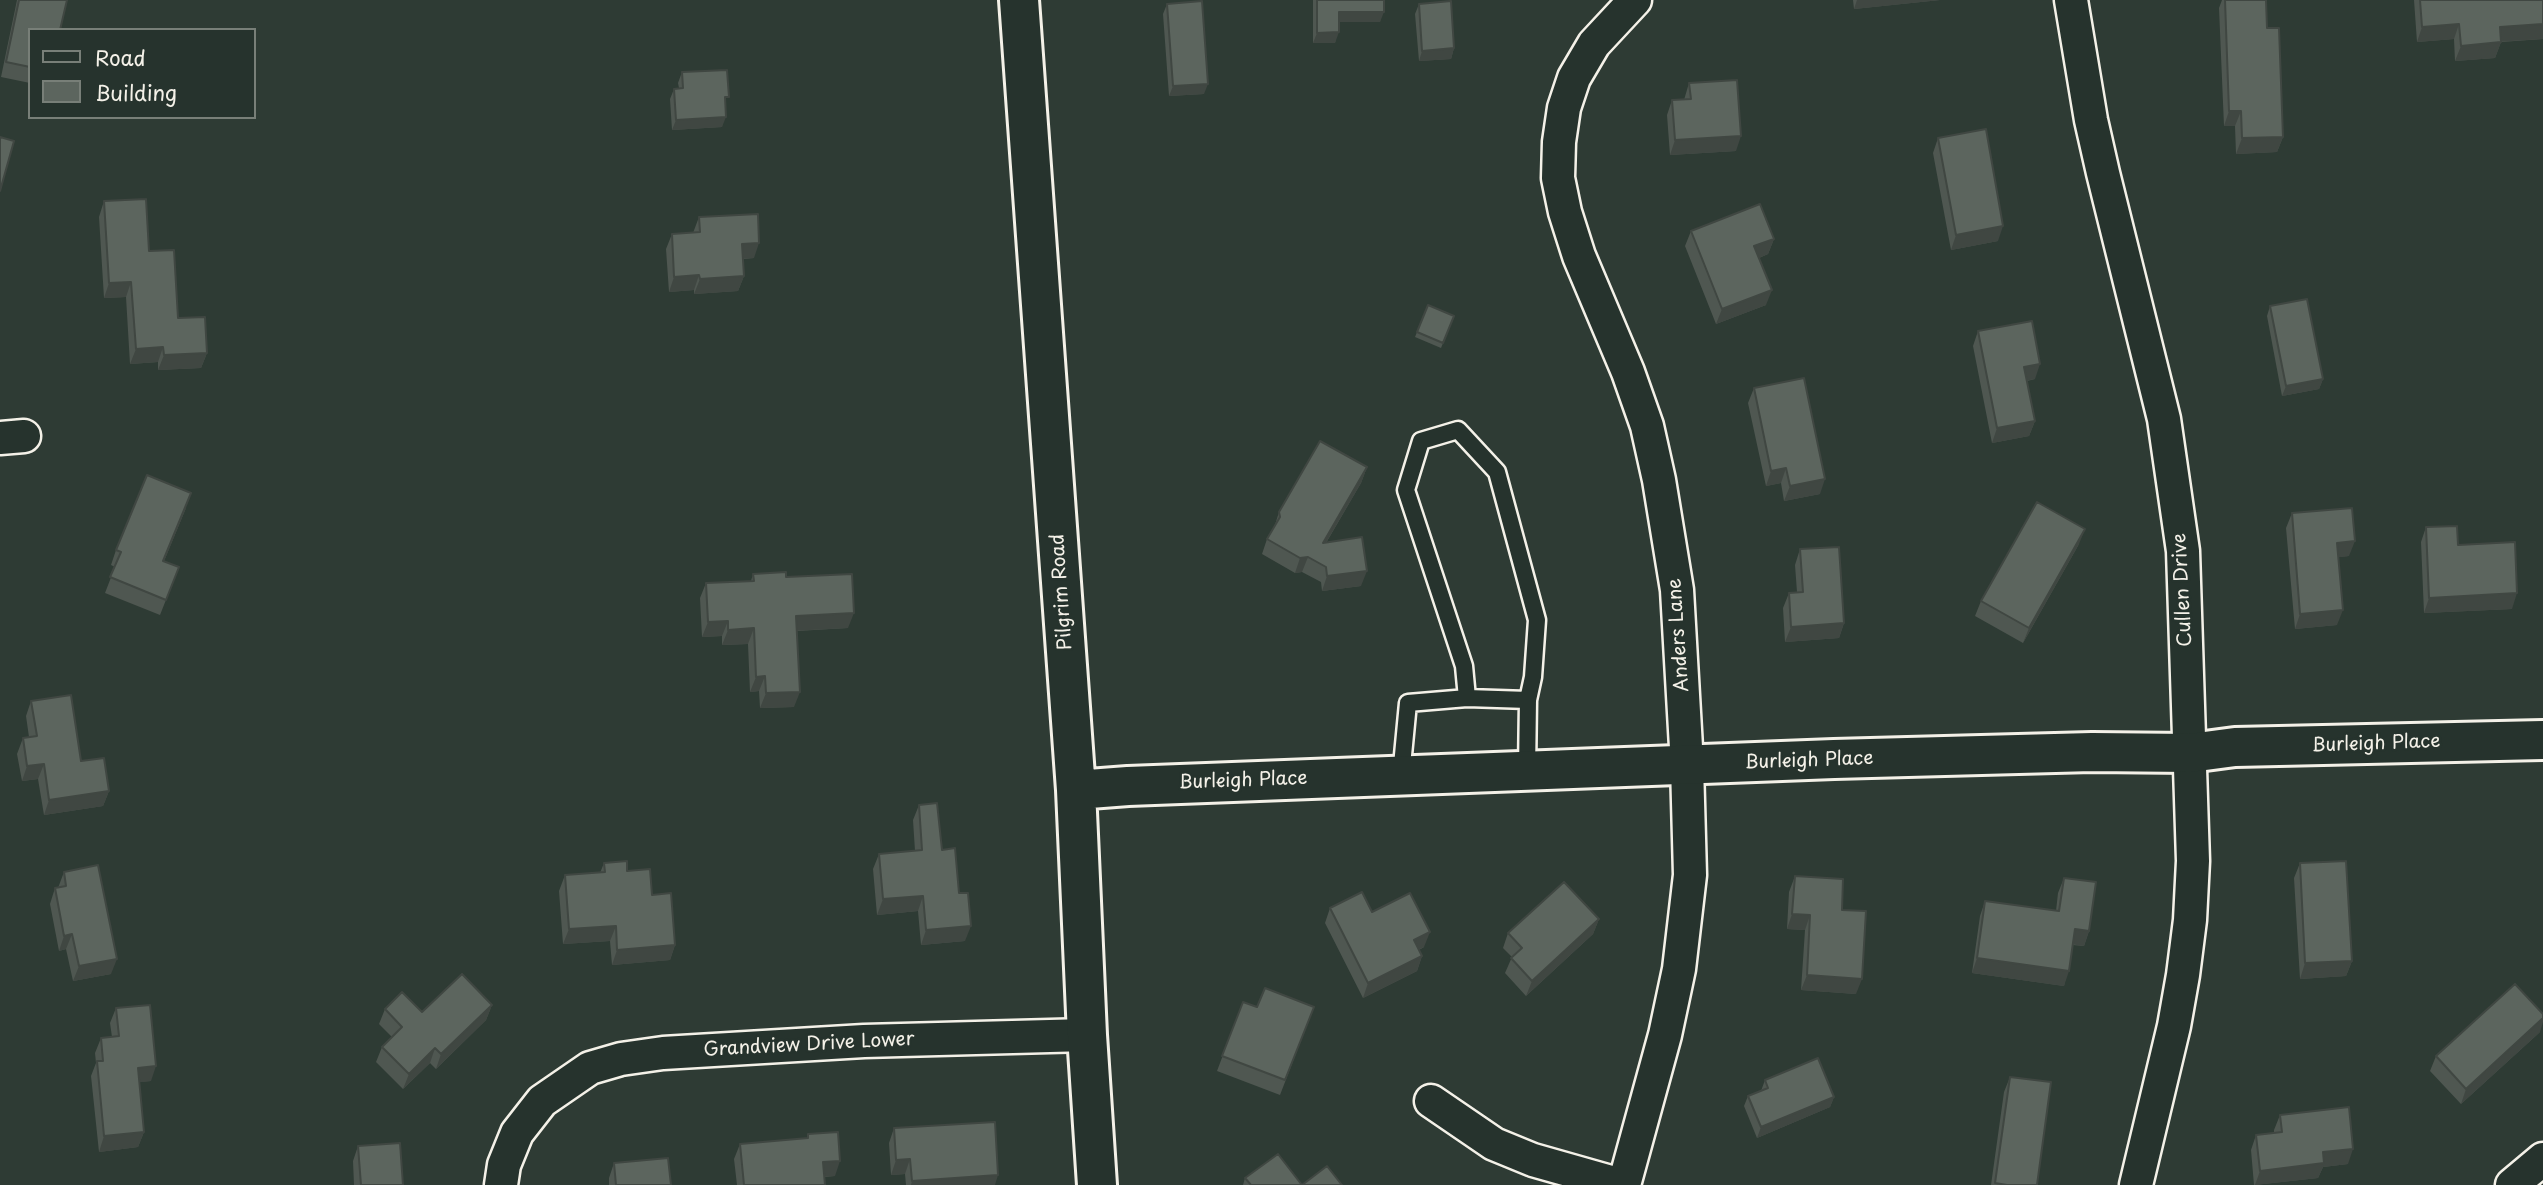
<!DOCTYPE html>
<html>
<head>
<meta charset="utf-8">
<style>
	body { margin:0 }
	#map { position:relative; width:2543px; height:1185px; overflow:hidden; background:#2e3b34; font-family:"Playpen Sans",sans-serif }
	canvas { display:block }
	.legend { position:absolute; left:28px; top:28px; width:228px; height:91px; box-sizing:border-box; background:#26332d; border:2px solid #787f78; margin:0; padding:9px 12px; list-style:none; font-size:21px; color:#f4f1e8 }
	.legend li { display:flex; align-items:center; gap:14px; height:35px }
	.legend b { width:35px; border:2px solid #787f78 }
</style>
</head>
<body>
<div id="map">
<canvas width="2543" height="1185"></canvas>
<ul class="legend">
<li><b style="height:9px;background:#26332d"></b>Road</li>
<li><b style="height:19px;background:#5c655e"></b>Building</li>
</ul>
</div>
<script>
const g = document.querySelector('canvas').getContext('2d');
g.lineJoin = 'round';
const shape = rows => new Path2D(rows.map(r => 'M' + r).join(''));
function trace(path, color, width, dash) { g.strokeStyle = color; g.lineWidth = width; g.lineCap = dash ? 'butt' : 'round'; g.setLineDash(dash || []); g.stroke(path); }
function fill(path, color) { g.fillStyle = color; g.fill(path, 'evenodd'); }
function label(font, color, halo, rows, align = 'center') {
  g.font = font + ' "Playpen Sans",sans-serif'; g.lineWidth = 5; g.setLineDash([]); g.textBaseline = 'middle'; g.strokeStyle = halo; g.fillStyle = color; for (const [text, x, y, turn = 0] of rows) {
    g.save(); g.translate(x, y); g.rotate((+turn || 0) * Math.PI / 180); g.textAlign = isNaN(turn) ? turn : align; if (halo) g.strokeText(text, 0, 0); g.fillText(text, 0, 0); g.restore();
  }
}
const lane = shape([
	[1467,698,1528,700],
	[1401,776,1408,703,1467,698,1464,666,1406,490,1421,441,1458,430,1497,472,1537,620,1533,677,1528,700,1527,771]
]);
const street = shape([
	[2071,0,2091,120,2103,173,2164,419,2183,551,2193,861,2190,920,2183,975,2174,1026,2136,1185],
	[0,438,24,436],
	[1431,1101,1494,1144,1533,1160,1621,1185],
	[501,1185,504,1165,517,1133,542,1101,590,1068,621,1059,663,1053,864,1041,1087,1035],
	[1624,1185,1665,1035,1679,969,1690,875,1687,765,1677,590,1659,480,1647,426,1628,372,1579,256,1565,212,1558,178,1559,142,1564,108,1574,78,1594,44,1635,0],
	[2512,1185,2543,1159]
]);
const secondary = shape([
	[1019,0,1076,790,1087,1035,1097,1185],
	[1076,790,1128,786,1834,759,2092,752,2190,753,2235,747,2543,740]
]);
trace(lane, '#f4f1e8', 21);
trace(street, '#f4f1e8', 37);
trace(secondary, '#f4f1e8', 44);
trace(lane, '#26332d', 16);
trace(street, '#26332d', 32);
trace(secondary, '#26332d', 38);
fill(shape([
	[17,0,67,0,30,30,30,83,1,77],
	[1313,0,1384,0,1380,22,1339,22,1335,43,1313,43],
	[1853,0,1940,0,1854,9],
	[2222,0,2266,0,2267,28,2283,137,2277,152,2236,154,2235,126,2224,126,2219,8],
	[2414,0,2543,0,2543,39,2501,42,2495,58,2455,61,2454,39,2417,42],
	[1167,4,1204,94,1169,96,1163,14],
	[1419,4,1454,48,1451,59,1419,61,1415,14],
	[682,72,725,106,722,127,672,130,670,99,674,89,679,88,678,83],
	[1689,83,1736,151,1670,155,1667,115,1672,100,1684,100],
	[1938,138,1998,241,1951,250,1933,153],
	[104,201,149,251,178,318,207,353,201,368,158,370,158,362,130,364,126,297,104,298,99,217],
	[699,217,754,258,743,259,744,276,738,291,694,294,694,290,669,292,666,249,672,234,693,233],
	[1691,231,1774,239,1768,254,1759,258,1766,305,1716,324,1685,246],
	[1428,305,1454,316,1441,348,1415,337],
	[2270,306,2323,379,2319,389,2282,396,2267,316],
	[1978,331,2035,379,2027,381,2035,421,2029,436,1992,443,1973,346],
	[1754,388,1820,494,1784,501,1781,483,1766,486,1748,403],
	[1367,467,1361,483,1326,543,1361,586,1322,591,1321,582,1302,572,1295,573,1262,554,1267,539,1274,528,1279,512],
	[186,508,164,561,179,567,160,615,105,593,115,567,111,565,116,550],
	[2292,513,2349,556,2338,557,2337,625,2295,629,2286,528],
	[2426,527,2458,545,2512,609,2424,613,2421,542],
	[2079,544,2023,643,1975,616,1981,601],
	[1800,549,1844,623,1839,638,1785,642,1783,608,1789,593,1797,592,1795,565],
	[753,574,786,577,848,628,797,631,794,707,760,708,759,691,750,692,748,644,722,645,722,636,702,637,700,598,706,583,751,581],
	[31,701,81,761,109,791,103,806,44,815,38,779,22,781,17,754,23,738,29,737,26,716],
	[919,805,942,850,959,893,965,941,921,945,918,911,877,915,873,869,879,854,915,851,913,820],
	[604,863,627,871,652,895,675,945,670,960,612,965,610,941,563,944,559,891,565,875,600,873],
	[2300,863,2352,961,2346,976,2300,979,2294,878],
	[64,872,111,974,73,981,66,949,59,951,50,904,55,888,58,888],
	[1795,876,1842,910,1856,994,1801,990,1805,930,1787,929,1789,892],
	[2064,878,2089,931,2084,946,2073,945,2064,986,1972,973,1980,916,1985,901,2056,911,2058,893],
	[1330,908,1372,912,1424,947,1419,950,1422,956,1417,971,1363,998,1325,923],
	[1599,919,1593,934,1526,996,1505,973,1512,957,1503,948,1508,933],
	[1243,1002,1257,1007,1314,1007,1280,1095,1217,1071],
	[492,1005,486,1020,436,1069,430,1063,403,1089,376,1062,382,1047,392,1037,379,1024,385,1009,422,1012],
	[116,1008,151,1081,139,1082,144,1132,138,1147,99,1152,91,1076,96,1063,95,1053,101,1038,112,1037,110,1023],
	[2540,1032,2461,1104,2430,1071,2436,1056],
	[2010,1077,2037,1185,1991,1185,2004,1092],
	[1765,1080,1834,1097,1830,1107,1757,1138,1744,1106,1748,1096,1761,1091],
	[2280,1115,2348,1164,2323,1167,2318,1178,2254,1185,2251,1150,2256,1135,2274,1133,2274,1130],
	[894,1128,995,1185,906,1185,905,1174,891,1175,889,1143],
	[808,1134,835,1176,824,1177,825,1185,737,1185,734,1159,740,1144,807,1138],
	[358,1146,403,1185,354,1185,353,1161],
	[614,1163,671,1185,609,1185,609,1178],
	[1245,1178,1302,1185,1342,1185,1243,1185]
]), '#4f5751');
fill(shape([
	[1857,0,1940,0,1854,9],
	[1339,12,1384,12,1380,22,1335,22],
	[2459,24,2454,39,2417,42,2422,27],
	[2543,24,2543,39,2494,42,2500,27],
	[1339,32,1335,43,1313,43,1317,33],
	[2501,42,2495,58,2455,61,2461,46],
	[1454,48,1451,59,1419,61,1422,51],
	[1208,84,1204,94,1169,96,1173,86],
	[2229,111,2241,111,2235,126,2224,126],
	[726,117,722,127,672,130,676,120],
	[1741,136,1736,151,1670,155,1675,140],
	[2283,137,2277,152,2236,154,2242,138],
	[2003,226,1998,241,1951,250,1956,235],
	[1774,239,1768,254,1749,262,1754,246],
	[759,243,754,258,737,259,742,244],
	[699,275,694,290,669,292,674,277],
	[744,276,738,291,694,294,700,279],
	[131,282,126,297,104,298,109,283],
	[1772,290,1766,305,1716,324,1722,309],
	[163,347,158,362,130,364,136,349],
	[207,353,201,368,158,370,164,355],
	[2040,364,2035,379,2019,382,2024,367],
	[2323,379,2319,389,2282,396,2286,386],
	[2035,421,2029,436,1992,443,1997,428],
	[1367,467,1361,483,1317,558,1323,543],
	[1786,468,1781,483,1766,486,1771,471],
	[1825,479,1820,494,1784,501,1790,486],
	[2085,529,2079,544,2023,643,2029,628],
	[2355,541,2349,556,2331,558,2337,543],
	[1308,557,1302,572,1295,573,1300,558],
	[1367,571,1361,586,1322,591,1327,576],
	[2517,593,2512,609,2424,613,2429,598],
	[2343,610,2337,625,2295,629,2300,614],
	[854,613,848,628,791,631,796,616],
	[728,621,722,636,702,637,708,622],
	[1844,623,1839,638,1785,642,1791,627],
	[754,628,748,644,722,645,728,630],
	[765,676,759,691,750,692,756,677],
	[800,692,794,707,760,708,766,693],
	[44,764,38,779,22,781,27,766],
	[109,791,103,806,44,815,49,800],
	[923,896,918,911,877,915,883,899],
	[1792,914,1810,915,1805,930,1787,929],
	[1599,919,1593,934,1526,996,1532,981],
	[616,926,610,941,563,944,569,929],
	[971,926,965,941,921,945,926,930],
	[2075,929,2089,931,2084,946,2070,944],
	[1430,932,1424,947,1408,955,1414,940],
	[72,934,66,949,59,951,64,936],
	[675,945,670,960,612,965,617,950],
	[1422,956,1417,971,1363,998,1368,983],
	[1977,958,2069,971,2064,986,1972,973],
	[117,959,111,974,73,981,79,966],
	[2352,961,2346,976,2300,979,2305,963],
	[1807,975,1862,979,1856,994,1801,990],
	[492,1005,486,1020,436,1069,441,1054],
	[2543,1018,2543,1022,2540,1032,2461,1104,2466,1089],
	[435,1048,430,1063,403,1089,409,1074],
	[156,1066,151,1081,132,1083,138,1068],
	[1834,1097,1830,1107,1757,1138,1761,1127],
	[144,1132,138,1147,99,1152,104,1136],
	[2353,1149,2348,1164,2323,1167,2318,1178,2255,1185,2260,1171,2323,1152],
	[910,1159,905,1174,891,1175,896,1160],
	[840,1161,835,1176,817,1177,823,1162],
	[998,1175,995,1185,911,1185,912,1181]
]), '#404742');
const building = shape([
	[19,0,67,0,60,30,30,30,30,67,6,62,19,0],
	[1317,0,1384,0,1384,12,1339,12,1339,32,1317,33,1317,0],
	[2225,0,2266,0,2267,28,2279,28,2283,137,2242,138,2241,111,2229,111,2225,0],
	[2420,0,2543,0,2543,24,2500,27,2501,42,2461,46,2459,24,2422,27,2420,0],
	[1202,1,1208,84,1173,86,1167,4,1202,1],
	[1451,1,1454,48,1422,51,1419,4,1451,1],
	[727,70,729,97,725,97,726,117,676,120,674,89,683,88,682,72,727,70],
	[1737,80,1741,136,1675,140,1672,100,1691,99,1689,83,1737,80],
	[1986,129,2003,226,1956,235,1938,138,1986,129],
	[0,137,14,141,0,191,0,137],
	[146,199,149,251,174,250,178,318,205,317,207,353,164,355,163,347,136,349,131,282,109,283,104,201,146,199],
	[1760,204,1774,239,1754,246,1772,290,1722,309,1691,231,1760,204],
	[758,214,759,243,742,244,744,276,700,279,699,275,674,277,672,234,700,232,699,217,758,214],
	[2307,299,2323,379,2286,386,2270,306,2307,299],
	[1428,305,1454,316,1443,343,1417,332,1428,305],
	[2032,321,2040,364,2024,367,2035,421,1997,428,1978,331,2032,321],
	[1804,378,1825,479,1790,486,1786,468,1771,471,1754,388,1804,378],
	[1320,441,1367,467,1323,543,1362,537,1367,571,1327,576,1326,567,1308,557,1300,558,1267,539,1280,517,1279,512,1320,441],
	[147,475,191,493,163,561,179,567,166,600,110,577,121,552,116,550,147,475],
	[2037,502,2085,529,2029,628,1981,601,2037,502],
	[2352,508,2355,541,2337,543,2343,610,2300,614,2292,513,2352,508],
	[2457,526,2458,545,2515,542,2517,593,2429,598,2426,527,2457,526],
	[1839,547,1844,623,1791,627,1789,593,1803,592,1800,549,1839,547],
	[786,572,786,577,852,574,854,613,796,616,800,692,766,693,765,676,756,677,754,628,728,630,728,621,708,622,706,583,754,581,753,574,786,572],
	[71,695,81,761,104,758,109,791,49,800,44,764,27,766,23,738,37,736,31,701,71,695],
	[937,803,942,850,955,848,959,893,968,893,971,926,926,930,923,896,883,899,879,854,922,850,919,805,937,803],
	[627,861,627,871,650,869,652,895,671,893,675,945,617,950,616,926,569,929,565,875,605,872,604,863,627,861],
	[2346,861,2352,961,2305,963,2300,863,2346,861],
	[98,865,117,959,79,966,72,934,64,936,55,888,66,886,64,872,98,865],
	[1795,876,1843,879,1842,910,1866,911,1862,979,1807,975,1810,915,1792,914,1795,876],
	[2064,878,2096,882,2089,931,2075,929,2069,971,1977,958,1985,901,2059,911,2064,878],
	[1564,882,1599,919,1532,981,1511,958,1522,948,1508,933,1564,882],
	[1362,892,1372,912,1410,893,1430,932,1414,940,1422,956,1368,983,1330,908,1362,892],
	[462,974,492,1005,441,1054,435,1048,409,1074,382,1047,402,1027,385,1009,402,992,422,1012,462,974],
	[2515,984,2543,1014,2543,1018,2466,1089,2436,1056,2515,984],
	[1265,988,1314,1007,1285,1080,1222,1056,1243,1002,1257,1007,1265,988],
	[150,1005,156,1066,138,1068,144,1132,104,1136,97,1061,103,1061,101,1038,119,1036,116,1008,150,1005],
	[1818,1058,1834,1097,1761,1127,1748,1096,1768,1088,1765,1080,1818,1058],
	[2010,1077,2051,1082,2037,1185,2007,1185,1995,1183,2010,1077],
	[2349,1107,2353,1149,2323,1152,2324,1163,2260,1171,2256,1135,2282,1132,2280,1115,2349,1107],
	[995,1122,998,1175,912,1181,910,1159,896,1160,894,1128,995,1122],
	[838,1132,840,1161,823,1162,825,1185,744,1185,740,1144,808,1138,808,1134,838,1132],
	[400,1143,403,1185,361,1185,358,1146,400,1143],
	[1278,1154,1302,1185,1327,1166,1342,1185,1251,1185,1245,1178,1278,1154],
	[668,1158,671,1185,616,1185,614,1163,668,1158]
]);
fill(building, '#5c655e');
trace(building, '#404742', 2);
label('19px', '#f4f1e8', '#26332d', [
	["Cullen Drive",2183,590,-93],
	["Pilgrim Road",1062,592,-94],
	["Anders Lane",1679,635,-94],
	["Burleigh Place",2376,744,-2],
	["Burleigh Place",1809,761,-2],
	["Burleigh Place",1243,781,-2],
	["Grandview Drive Lower",809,1045,-3]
]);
</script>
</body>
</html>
